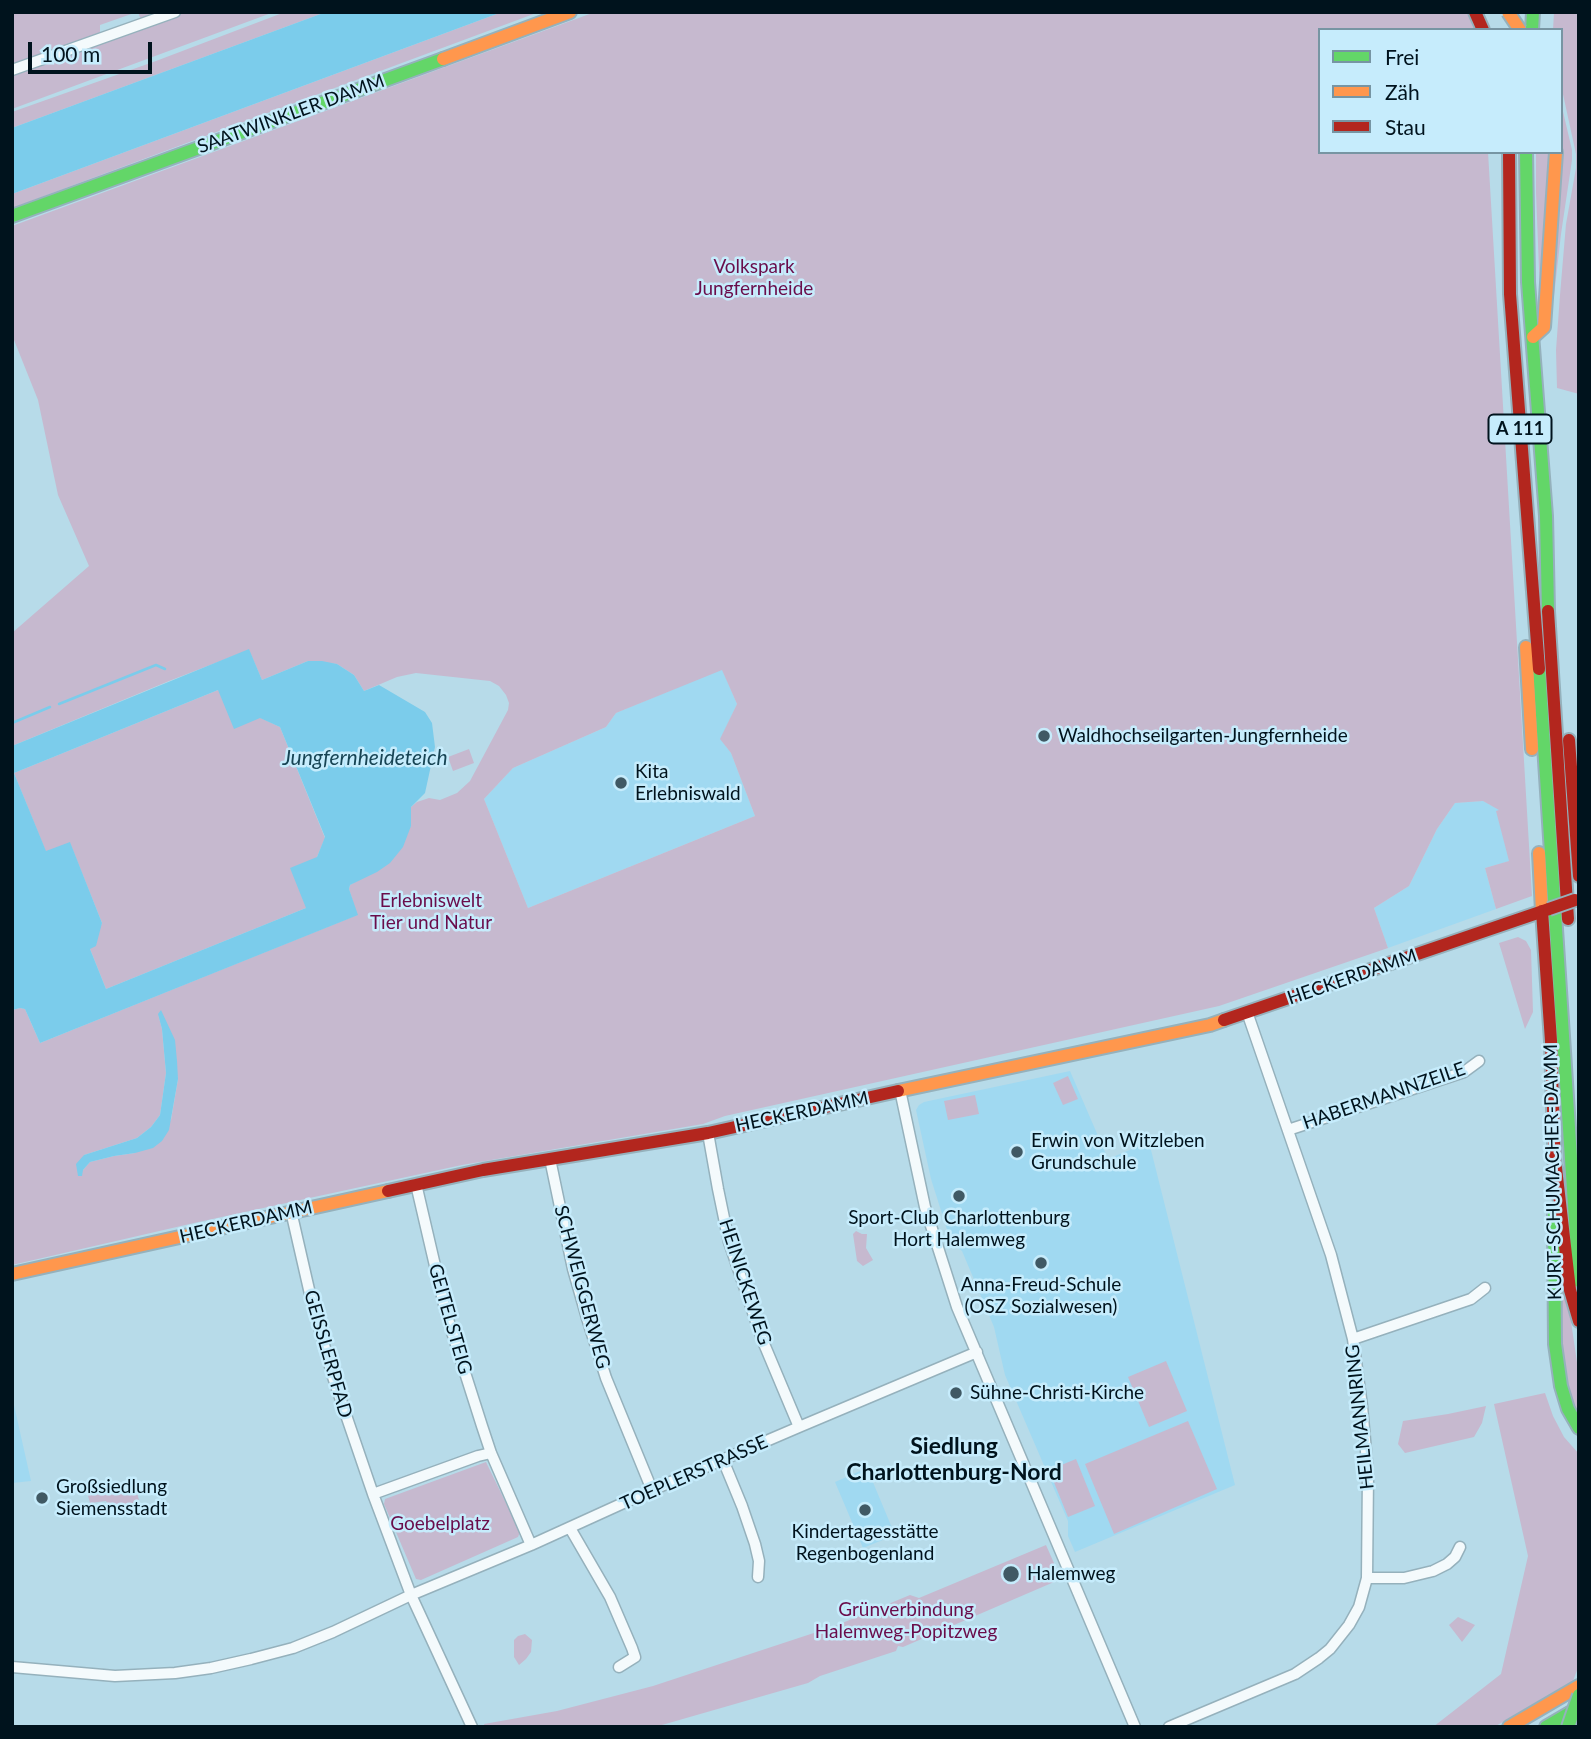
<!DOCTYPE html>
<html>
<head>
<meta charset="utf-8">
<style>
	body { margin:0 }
	#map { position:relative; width:1591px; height:1739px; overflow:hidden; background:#b7dbe9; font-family:Lato,sans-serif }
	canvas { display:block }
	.frame { position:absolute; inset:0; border:14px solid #00131d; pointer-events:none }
	.legend { position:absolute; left:1318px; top:28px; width:245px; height:126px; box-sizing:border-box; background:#c6ecfc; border:2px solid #7795a3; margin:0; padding:9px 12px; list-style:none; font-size:21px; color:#00131d }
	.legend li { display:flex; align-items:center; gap:14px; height:35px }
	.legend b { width:35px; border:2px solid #7795a3 }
	.scale { position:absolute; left:28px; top:42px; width:124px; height:32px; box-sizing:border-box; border:4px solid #00131d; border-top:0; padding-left:9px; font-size:21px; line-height:24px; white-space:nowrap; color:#00131d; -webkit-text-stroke:5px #c6ecfc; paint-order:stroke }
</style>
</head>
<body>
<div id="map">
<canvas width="1591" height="1739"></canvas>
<div class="frame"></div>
<ul class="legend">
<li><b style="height:9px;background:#63d668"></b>Frei</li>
<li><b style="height:9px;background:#ff974d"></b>Zäh</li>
<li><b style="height:9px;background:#b3261e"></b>Stau</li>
</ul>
<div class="scale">100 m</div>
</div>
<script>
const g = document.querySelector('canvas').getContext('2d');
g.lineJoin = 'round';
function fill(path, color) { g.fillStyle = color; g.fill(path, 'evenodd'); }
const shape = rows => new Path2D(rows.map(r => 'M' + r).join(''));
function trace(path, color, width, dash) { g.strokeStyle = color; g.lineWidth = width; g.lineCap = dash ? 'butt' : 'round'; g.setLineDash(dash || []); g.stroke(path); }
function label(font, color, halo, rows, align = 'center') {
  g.font = font + ' Lato,sans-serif'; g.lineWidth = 5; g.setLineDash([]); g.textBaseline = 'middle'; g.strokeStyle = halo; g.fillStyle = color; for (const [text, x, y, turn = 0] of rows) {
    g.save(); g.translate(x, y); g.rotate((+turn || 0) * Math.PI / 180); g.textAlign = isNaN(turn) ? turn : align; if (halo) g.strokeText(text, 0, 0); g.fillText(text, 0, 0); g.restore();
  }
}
fill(shape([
	[722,669,737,704,721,739,731,753,755,816,528,908,484,799,513,768,606,727,616,713],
	[1483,801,1500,810,1510,861,1485,868,1496,909,1388,948,1374,908,1409,886,1437,829,1455,803],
	[1070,1071,1108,1159,1149,1142,1235,1485,1075,1552,1068,1536,1068,1521,1005,1375,994,1327,962,1251,951,1242,931,1179,916,1110,919,1105,924,1102],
	[12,1396,31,1481,12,1483],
	[867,1468,895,1535,863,1548,835,1482]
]), '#a0d9f1');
fill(shape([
	[12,12,137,12,100,25,100,34,12,65],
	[138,12,274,12,12,109,12,67,141,20],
	[285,12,326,12,12,128,12,112,156,61],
	[502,12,539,12,12,208,12,194],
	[595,12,1467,12,1474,30,1320,30,1320,152,1488,152,1532,896,1496,909,1485,868,1509,861,1496,811,1499,810,1483,801,1455,803,1437,829,1409,886,1374,908,1388,948,1219,1006,725,1116,703,1124,462,1165,194,1223,12,1265,12,1010,20,1008,25,1009,40,1043,357,915,349,889,350,885,360,879,411,826,411,807,417,802,429,798,440,800,457,793,470,781,508,710,509,703,506,695,499,686,490,681,416,673,397,677,364,691,354,675,337,664,308,661,262,680,249,650,169,681,12,746,12,633,89,566,58,495,38,400,12,335,12,226],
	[722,670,737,704,720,739,731,753,755,816,528,908,484,799,513,768,606,727,616,713],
	[158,1014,178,1079,171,1120,135,1153,114,1156,90,1162,83,1170,84,1155,137,1138,151,1127,160,1115,166,1073,162,1029],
	[1554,12,1579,12,1579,394,1557,388,1556,350,1560,295,1566,224,1576,168,1576,154,1561,85,1561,30,1553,30],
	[1561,103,1572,150,1572,160,1561,234,1554,296,1540,295,1536,192,1536,152,1561,152],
	[218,690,261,718,280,727,325,838,317,857,306,908,106,989,90,949,102,923,70,843,46,852,14,773],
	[469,749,474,763,453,771,448,757],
	[1518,937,1526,941,1531,950,1533,1012,1525,1029,1499,943],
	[1068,1076,1078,1099,1063,1105,1053,1083],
	[975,1095,979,1114,948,1120,944,1101],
	[856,1231,862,1234,867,1234,866,1248,873,1260,863,1266,857,1261,853,1234],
	[1558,1233,1579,1376,1579,1420,1566,1386,1563,1355],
	[1166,1361,1187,1411,1149,1427,1128,1377],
	[1545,1393,1553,1416,1564,1437,1579,1454,1579,1665,1573,1681,1494,1727,1433,1727,1501,1674,1528,1556,1494,1404],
	[1486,1406,1482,1423,1474,1437,1405,1453,1398,1444,1403,1421,1448,1414],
	[1188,1421,1217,1489,1114,1534,1085,1464],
	[1076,1459,1095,1506,1068,1517,1049,1470],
	[486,1462,520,1532,518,1537,421,1580,416,1579,384,1504,385,1499],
	[134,1482,139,1500,135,1507,126,1512,118,1514,111,1510,106,1501,90,1503,87,1492],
	[1046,1545,1061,1579,903,1647,898,1646,896,1651,820,1676,808,1683,655,1727,485,1727,484,1724,557,1711,653,1686,835,1626,910,1595,919,1598],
	[1458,1617,1475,1625,1462,1642,1449,1625],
	[525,1634,532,1640,531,1652,526,1659,519,1665,514,1657,514,1640,518,1636]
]), '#c6b9cf');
fill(shape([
	[326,12,502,12,12,194,12,128],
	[249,649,262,680,308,661,322,661,337,664,354,675,364,691,379,685,425,712,432,723,435,747,425,793,411,807,411,826,403,847,390,863,377,872,350,885,349,889,358,915,40,1043,25,1009,20,1008,12,1010,12,746],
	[218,690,234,729,260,718,280,727,325,837,317,857,290,868,306,908,106,989,90,949,96,946,102,923,70,842,46,851,14,773],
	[161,1010,175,1040,177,1061,178,1079,169,1130,162,1141,153,1148,135,1153,114,1156,90,1162,83,1170,82,1176,78,1176,76,1164,84,1155,137,1138,151,1127,160,1115,166,1073,162,1029,158,1014]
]), '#7bcceb');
trace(shape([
	[59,704,156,665,165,669],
	[12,723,50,707]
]), '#7bcceb', 2.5);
const street = shape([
	[12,70,175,12],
	[900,1090,925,1207,957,1307,1135,1727],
	[1288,1130,1449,1077,1464,1072,1479,1061],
	[708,1133,718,1189,729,1242,762,1339,799,1427],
	[550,1159,573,1269,587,1318,606,1378,652,1490],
	[416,1184,446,1313,482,1426,491,1453,531,1545],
	[291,1211,310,1294,333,1377,373,1494,411,1595,472,1727],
	[1353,1339,1471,1299,1485,1288],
	[723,1460,742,1506,755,1544,759,1561,758,1577],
	[373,1494,478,1456,491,1453],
	[570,1528,610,1597,632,1648,635,1657,619,1667],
	[1367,1578,1404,1578,1433,1571,1447,1564,1455,1557,1460,1547],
	[12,1667,115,1676,175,1673,211,1668,251,1659,293,1648,333,1632,411,1595,531,1545,652,1490,799,1427,977,1352],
	[1169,1727,1295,1674,1319,1658,1330,1649,1349,1625,1359,1607,1367,1578,1368,1474,1362,1406,1353,1339,1331,1255,1247,1012]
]);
const fast = shape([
	[1532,30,1533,12],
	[1526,152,1528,282,1546,516,1548,611],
	[12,216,443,59],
	[1539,669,1579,1281],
	[1554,1212,1555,1344,1561,1386,1568,1409,1579,1428],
	[1546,1727,1575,1710]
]);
const slow = shape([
	[443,59,570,12],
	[1533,337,1544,327,1556,152],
	[1526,647,1532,749],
	[1539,853,1542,911],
	[898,1091,1210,1025,1224,1020],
	[12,1274,388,1191],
	[1509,1727,1579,1686]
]);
const jam = shape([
	[1475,12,1483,30],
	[1509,152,1510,294,1539,669],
	[1548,611,1568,919],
	[1569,740,1579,876],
	[1542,911,1551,1041,1555,1176],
	[1224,1020,1549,909],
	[1556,1168,1570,1290,1579,1321],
	[388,1191,483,1170,708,1133,898,1091]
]);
trace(street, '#95b1bc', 13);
trace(fast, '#95b1bc', 16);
trace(slow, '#95b1bc', 16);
trace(jam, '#95b1bc', 16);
trace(street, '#f4fafc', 10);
trace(fast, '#63d668', 12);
trace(slow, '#ff974d', 12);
trace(jam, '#b3261e', 12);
const fastBridge = shape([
	[1568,1727,1579,1695]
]);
const slowBridge = shape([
	[1508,12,1520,30]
]);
const jamBridge = shape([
	[1549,909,1575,900]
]);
trace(fastBridge, '#95b1bc', 16, []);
trace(slowBridge, '#95b1bc', 16, []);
trace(jamBridge, '#95b1bc', 16, []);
trace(fastBridge, '#63d668', 12);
trace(slowBridge, '#ff974d', 12);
trace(jamBridge, '#b3261e', 12);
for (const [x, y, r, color] of [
	[1044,736,7,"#405964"],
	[621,783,7,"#405964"],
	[1017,1152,7,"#405964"],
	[959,1196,7,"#405964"],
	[1041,1263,7,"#405964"],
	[956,1393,7,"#405964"],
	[42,1498,7,"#405964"],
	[865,1510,7,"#405964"],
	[1011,1574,9,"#405964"]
]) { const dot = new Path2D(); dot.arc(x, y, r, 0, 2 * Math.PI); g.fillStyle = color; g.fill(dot); trace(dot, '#c6ecfc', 2.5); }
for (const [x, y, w] of [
	[1520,429,63]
]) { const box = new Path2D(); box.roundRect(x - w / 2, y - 14.5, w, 29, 5); g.fillStyle = '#c6ecfc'; g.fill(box); trace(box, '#00131d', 2); }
label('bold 18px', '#00131d', null, [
	["A 111",1520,429]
]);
label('19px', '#00131d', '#c6ecfc', [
	["SAATWINKLER DAMM",291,114,-20],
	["HECKERDAMM",1352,977,-19],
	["HABERMANNZEILE",1384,1096,-19],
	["HECKERDAMM",802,1112,-12],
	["KURT-SCHUMACHER-DAMM",1553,1172,-91],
	["HECKERDAMM",246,1222,-13],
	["HEINICKEWEG",745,1282,72],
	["SCHWEIGGERWEG",582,1287,75],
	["GEITELSTEIG",450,1319,74],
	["GEISSLERPFAD",328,1354,74],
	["HEILMANNRING",1360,1417,-96],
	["TOEPLERSTRASSE",694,1473,-24]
]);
label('19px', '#6a0d4b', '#c6ecfc', [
	["Volkspark",754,267],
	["Jungfernheide",754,289],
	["Erlebniswelt",431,901],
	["Tier und Natur",431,923],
	["Goebelplatz",440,1524],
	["Grünverbindung",906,1610],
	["Halemweg-Popitzweg",906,1632]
]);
label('19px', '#00131d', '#c6ecfc', [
	["Waldhochseilgarten-Jungfernheide",1058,736],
	["Kita",635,772],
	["Erlebniswald",635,794],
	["Erwin von Witzleben",1031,1141],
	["Grundschule",1031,1163],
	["Sport-Club Charlottenburg",959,1218,"center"],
	["Hort Halemweg",959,1240,"center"],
	["Anna-Freud-Schule",1041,1285,"center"],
	["(OSZ Sozialwesen)",1041,1307,"center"],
	["Sühne-Christi-Kirche",970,1393],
	["Großsiedlung",56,1487],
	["Siemensstadt",56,1509],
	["Kindertagesstätte",865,1532,"center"],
	["Regenbogenland",865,1554,"center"],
	["Halemweg",1027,1574]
], 'left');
label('italic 21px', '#174454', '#c6ecfc', [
	["Jungfernheideteich",365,758]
]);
label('bold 23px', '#00131d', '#c6ecfc', [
	["Siedlung",954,1447],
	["Charlottenburg-Nord",954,1473]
]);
</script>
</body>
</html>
